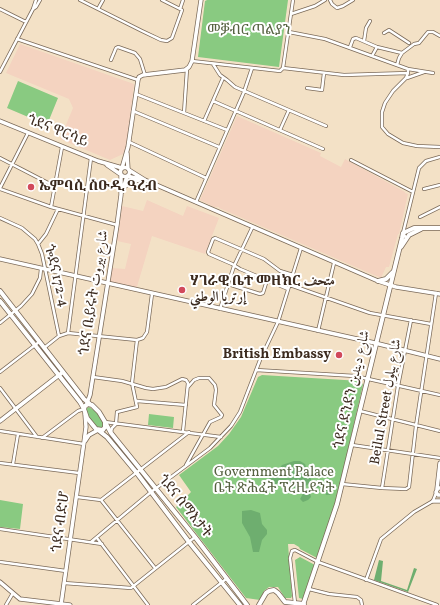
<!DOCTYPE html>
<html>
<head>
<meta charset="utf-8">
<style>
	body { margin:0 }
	canvas { display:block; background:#f3e1c6 }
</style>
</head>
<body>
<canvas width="440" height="605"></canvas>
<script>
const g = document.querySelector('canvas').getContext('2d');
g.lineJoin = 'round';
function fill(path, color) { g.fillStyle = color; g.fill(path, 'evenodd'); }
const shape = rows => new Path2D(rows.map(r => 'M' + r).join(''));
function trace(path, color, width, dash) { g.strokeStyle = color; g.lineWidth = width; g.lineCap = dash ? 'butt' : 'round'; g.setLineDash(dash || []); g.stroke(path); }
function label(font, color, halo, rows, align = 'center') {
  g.font = font + ' Vollkorn,Amiri,"Noto Serif Ethiopic",serif'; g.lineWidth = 4; g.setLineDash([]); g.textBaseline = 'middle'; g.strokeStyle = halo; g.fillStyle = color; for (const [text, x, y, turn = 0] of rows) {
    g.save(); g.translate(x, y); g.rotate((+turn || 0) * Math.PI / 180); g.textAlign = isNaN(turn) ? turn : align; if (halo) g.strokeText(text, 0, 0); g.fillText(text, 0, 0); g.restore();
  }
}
fill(shape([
	[20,44,134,84,127,147,123,154,110,160,60,139,73,108,69,99,6,73],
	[237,116,321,153,320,156,341,167,345,159,405,192,405,193,408,194,399,234,398,234,389,267,386,267,381,278,219,208,219,207,214,207,200,200],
	[147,200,183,216,187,206,219,218,205,254,152,236,136,290,110,283,112,268,125,269,131,244,117,241,122,206,143,211]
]), '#f4d3c0');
fill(shape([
	[207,0,288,0,279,67,198,57,205,1],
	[18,81,58,98,47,125,7,108],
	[262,375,361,381,363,385,334,510,317,558,300,549,299,547,294,544,288,544,292,596,291,598,285,598,278,587,269,587,264,591,260,600,246,598,176,507,191,492,179,475,218,446,229,434,241,417,258,377],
	[89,407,98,413,102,419,104,424,103,428,97,428,90,421,87,413,87,408],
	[149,414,174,417,173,428,148,425],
	[0,500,23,504,20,529,0,527],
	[300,557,315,565,303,599,299,598,295,560]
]), '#89ca81');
fill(shape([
	[294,461,300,461,305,464,312,482,299,490,286,484,280,485,276,484,268,486,267,479,273,476,282,465],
	[318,483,323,483,330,485,332,490,330,495,326,495,324,490,319,487,310,493,311,497,308,500,303,502,300,499,304,492,308,488],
	[251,510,260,513,262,524,267,530,267,534,262,540,259,552,253,552,250,537,242,523,242,511],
	[379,560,383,561,381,581,407,590,414,568,417,569,408,592,374,580]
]), '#6eae6f');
const street = shape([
	[80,0,142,31,161,40,167,41,172,38,182,10,162,0],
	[330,0,332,4,337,8,343,6,353,0],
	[0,9,26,22],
	[33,9,36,7,40,0],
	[98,9,103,0],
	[180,9,183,0],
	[291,14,315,6,325,0],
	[289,32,325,39,408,69,433,73],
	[384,33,389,30,409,43],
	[17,39,138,80],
	[364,41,366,28,370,21],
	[350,47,353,39,356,38,377,47,402,53],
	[372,56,377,47],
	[111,60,116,48,118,47,135,53,140,59,145,75],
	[192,61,280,71,283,68,344,75,408,73],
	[213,64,220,75,227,80,235,87,326,126],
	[397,65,399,58,402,53,414,44,419,43,428,32,433,32,440,36],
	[283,68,293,0],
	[408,69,408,73,406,78,393,91,385,103,382,112,382,127,388,134,403,143,417,146,440,147],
	[0,72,33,9,36,0],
	[407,78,424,72],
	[307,88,322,90,324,73],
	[136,94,227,130],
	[213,101,323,149],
	[133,111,219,147],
	[184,113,187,69],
	[204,121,223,78],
	[280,130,289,110],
	[129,142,206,178],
	[0,158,54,186],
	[351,160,413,192],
	[0,188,28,133],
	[0,189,51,207,117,225],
	[424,189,440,185],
	[196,202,244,92,252,68],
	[51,207,62,147],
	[420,217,440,207],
	[0,218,22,228,35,239,38,244,42,254,59,336],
	[406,238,403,233,419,168,426,161,440,157],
	[38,244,46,234,58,209],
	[228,284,260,294,263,293,267,280],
	[290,285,370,313,431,324],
	[288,289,240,269,232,264,209,254,208,252,213,239,215,238,264,259,280,271,293,275],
	[220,309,234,266,252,228],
	[0,323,21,306,32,294,40,278,41,269],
	[318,331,334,263],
	[68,333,91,158],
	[44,348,59,336,68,333,137,340,143,338,147,332,152,294],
	[256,370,355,376,440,395],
	[0,372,39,342],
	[93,377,122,381,146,388,153,389,166,387,182,379,186,380,188,383,183,431],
	[0,388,37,437],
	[137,401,186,405],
	[360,411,440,431],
	[105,422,221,437],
	[0,431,84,444],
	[111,432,112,428,116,424,117,412,137,407,132,383,137,340],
	[42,438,78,411,84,409],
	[352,445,440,458],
	[0,463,79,473],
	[13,464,18,434],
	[186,465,210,422,221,417,222,415,214,405,216,390,215,385,209,378,199,378,194,380,188,387],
	[342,484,382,488,406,489,409,487,416,426,436,293],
	[382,488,398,386,411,320],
	[77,497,101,500,155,568],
	[101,500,189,432],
	[0,529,102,544],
	[97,538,148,605],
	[91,542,151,492,210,448,231,426,240,412,260,360,278,322,301,248],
	[0,562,66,571],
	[366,580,381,539,414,512,433,501,436,493],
	[64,583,131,588,195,537],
	[309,589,329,594,357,597,361,600,362,605],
	[295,603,290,558,292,551,295,550,318,562,437,605],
	[6,605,13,593],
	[193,605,226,579]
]);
const secondary = shape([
	[0,121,98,161,122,168],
	[127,153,128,169],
	[107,165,120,174],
	'120.5 172a4.5 4.5 0 1 1 9 0a4.5 4.5 0 1 1-9 0Z',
	[122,168,128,147,138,80,139,77,143,75,185,70,189,67,192,61,201,0],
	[129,170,145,180,378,281,396,287,440,294],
	[127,176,144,180],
	[124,187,131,182,139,180],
	[122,192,127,176],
	[0,259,375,343,440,359],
	[87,403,90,395,117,225,121,195,121,175],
	[0,421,63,372],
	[85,441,89,435,98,430],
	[440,488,438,488,436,492,438,495,440,495],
	[437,489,440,463],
	[433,501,440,501],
	[0,582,20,599,70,605],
	[61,605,84,442,86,427,85,414]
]);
const primary = shape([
	[401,247,409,235,421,229],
	[378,281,386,279,393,272],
	[0,291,84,399,90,404],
	[0,301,80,402,84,409],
	[88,404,92,405,99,412,105,422,105,427,103,430,96,429,87,418,84,409,85,406,88,404],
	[105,422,111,433,195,537,247,605],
	[98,430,107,437,136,472,189,542,240,605],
	[259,605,266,593,269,591,274,590,278,593,285,602,304,604],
	[303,605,337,504,402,238,403,233,414,228,440,228]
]);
trace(street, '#7b6a59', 4);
trace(secondary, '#7b6a59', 5);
trace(primary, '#7b6a59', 5.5);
trace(street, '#fff', 2.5);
trace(secondary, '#fff', 3.5);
trace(primary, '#fff', 4);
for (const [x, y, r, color] of [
	[31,187,4,"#d1495b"],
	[182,290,4,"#d1495b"],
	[339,355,4,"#d1495b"]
]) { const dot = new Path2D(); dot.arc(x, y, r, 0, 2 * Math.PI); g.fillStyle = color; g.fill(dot); trace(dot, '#fff', 1.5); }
label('14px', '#566241', '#fff', [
	["መቓብር ጣልያን",249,31],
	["Government Palace",274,473],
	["ቤት ጽሕፈት ፕረዚደንት",274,489]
]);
label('14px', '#3b2a1e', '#fff', [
	["ጎደና ዋርሳይ",57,132,22],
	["ጐደና 172-4",55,276,76],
	["ጎደና ቤይሩት شارع بيروت",95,293,-81],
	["ጎደና ደንደን شارع ديندين",353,390,-77],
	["Beilul Street شارع بيلول",387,402,-80],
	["ጎደና ሰማእታት",184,507,51],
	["ጎደና ብድሆ",62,522,-82]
]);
label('bold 14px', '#3b2a1e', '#fff', [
	["ኤምባሲ ስዑዲ ዓረብ",39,187],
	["ሃገራዊ ቤተ መዘክር متحف",190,282],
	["إرتريا الوطني",190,298],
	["British Embassy",331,355,"right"]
], 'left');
</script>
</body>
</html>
